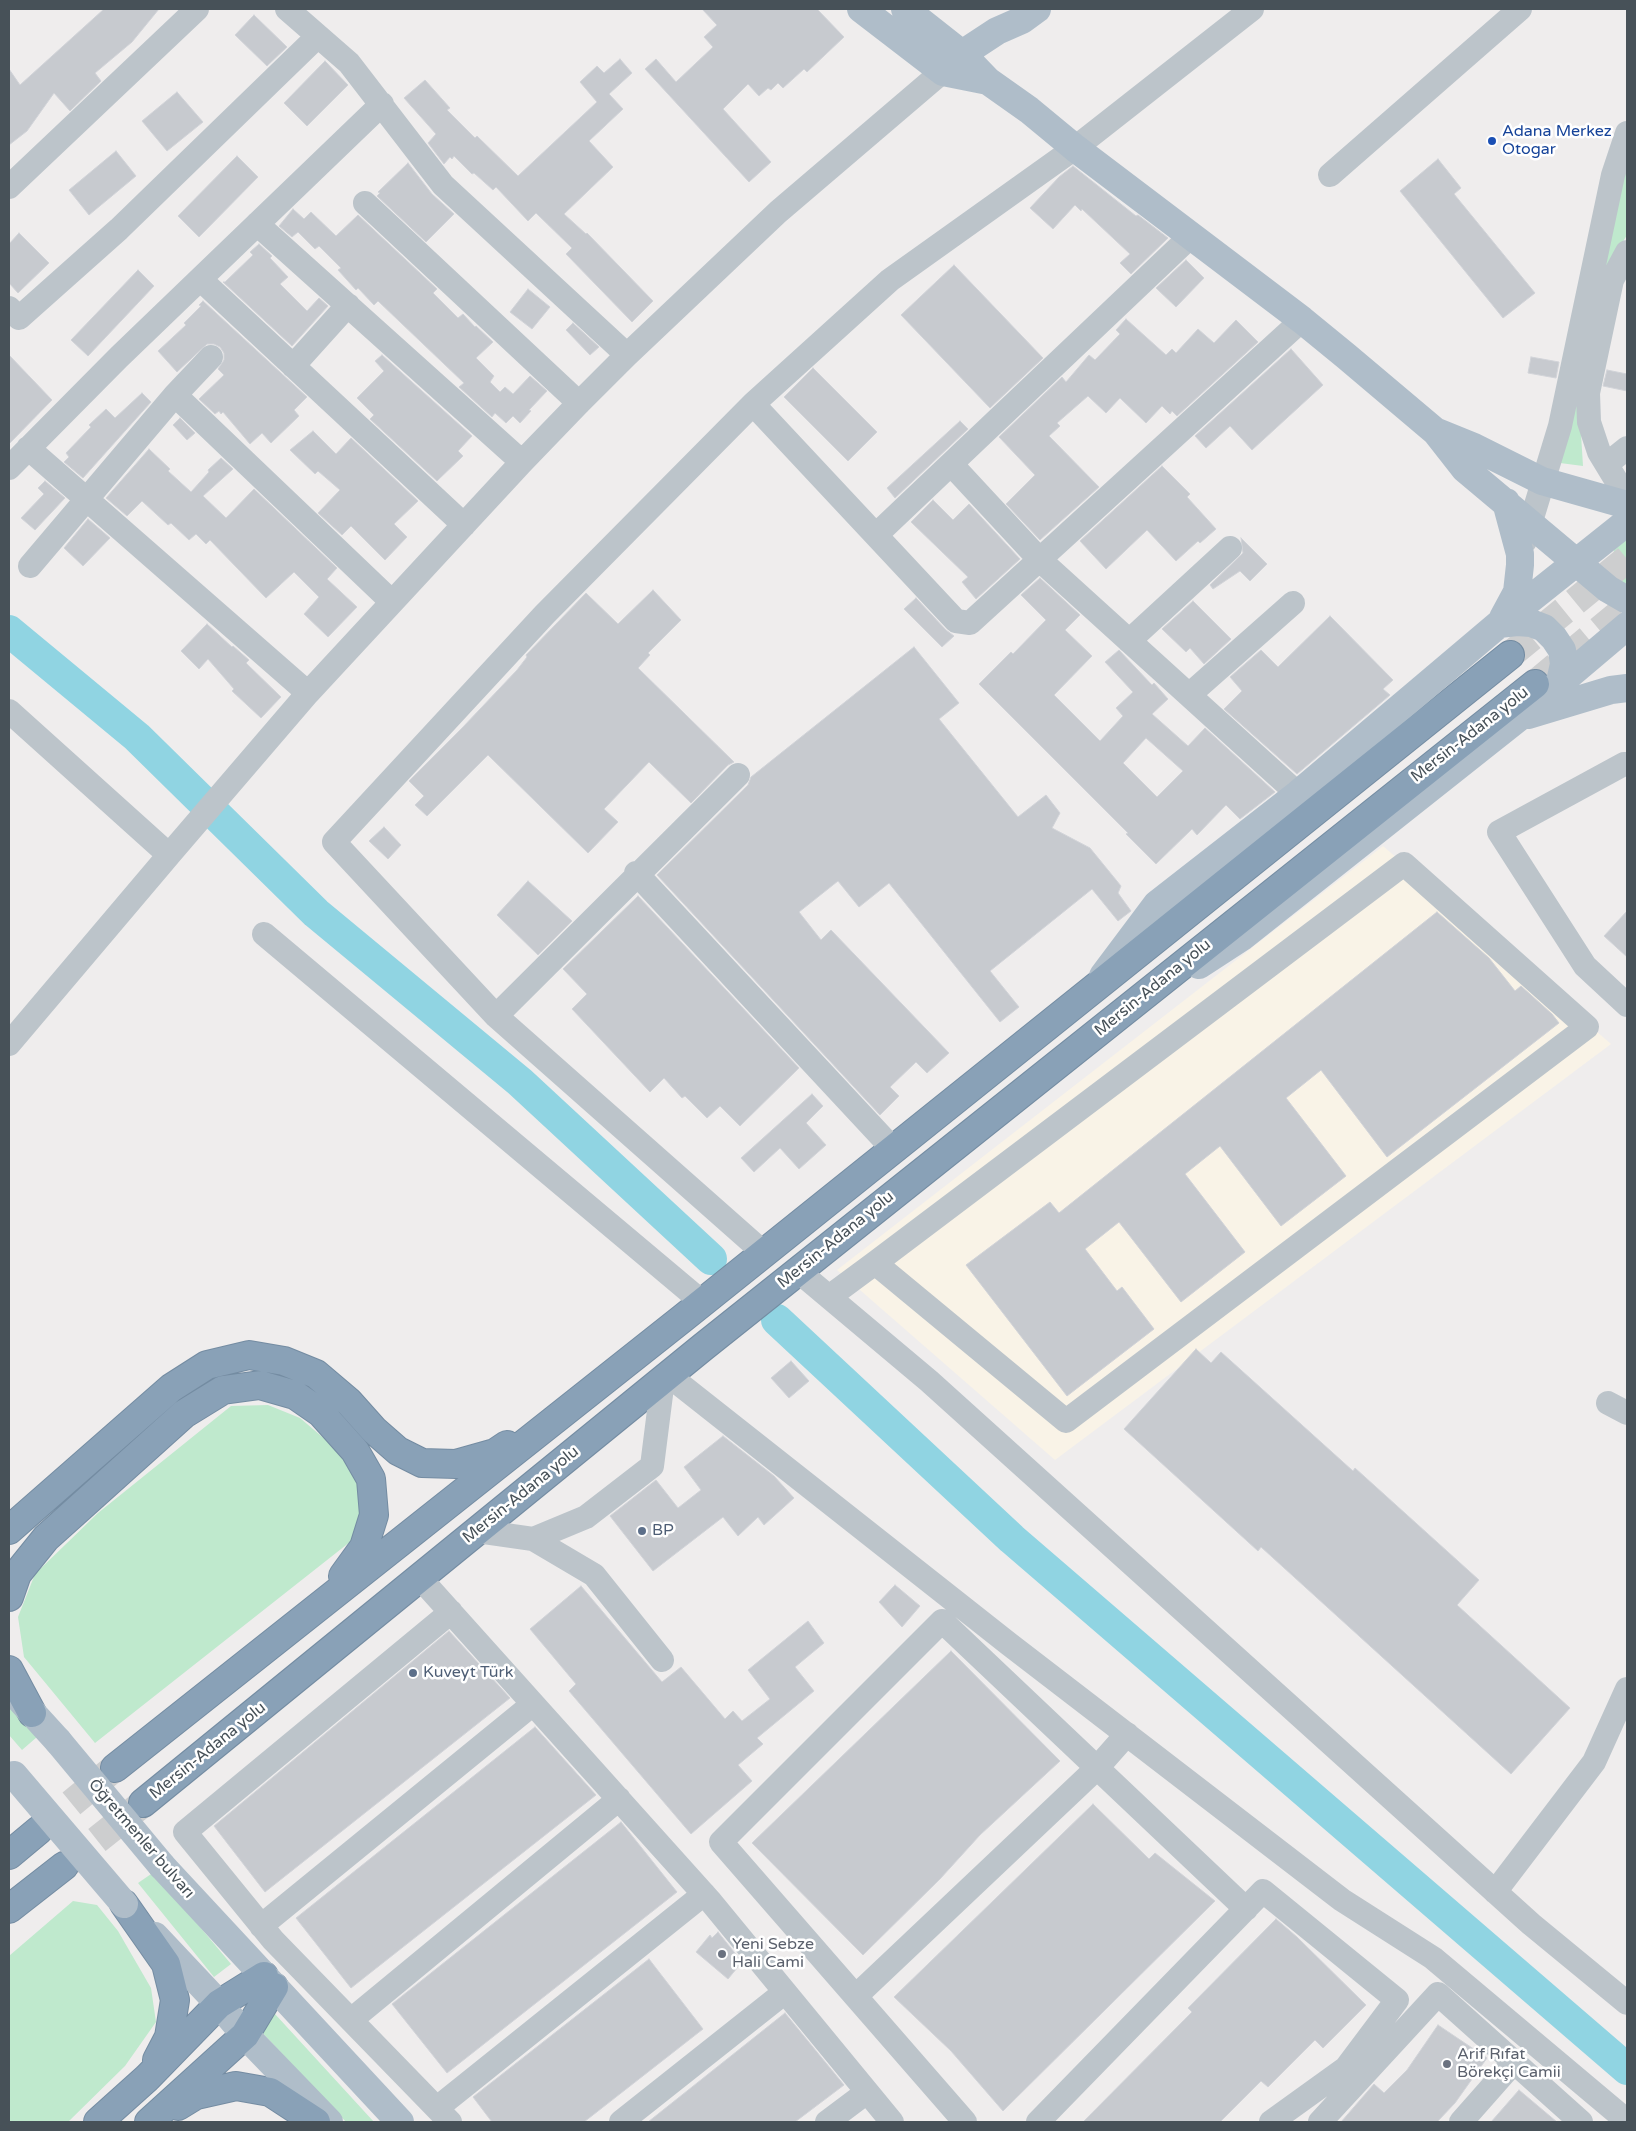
<!DOCTYPE html>
<html>
<head>
<meta charset="utf-8">
<style>
	body { margin:0 }
	#map { position:relative; width:1636px; height:2131px; overflow:hidden; background:#efeded; font-family:"Varela Round",sans-serif }
	canvas { display:block }
	.frame { position:absolute; inset:0; border:10px solid #475158; pointer-events:none }
</style>
</head>
<body>
<div id="map">
<canvas width="1636" height="2131"></canvas>
<div class="frame"></div>
</div>
<script>
const g = document.querySelector('canvas').getContext('2d');
g.lineJoin = 'round';
function fill(path, color) { g.fillStyle = color; g.fill(path, 'evenodd'); }
const shape = rows => new Path2D(rows.map(r => 'M' + r).join(''));
function trace(path, color, width, dash) { g.strokeStyle = color; g.lineWidth = width; g.lineCap = dash ? 'butt' : 'round'; g.setLineDash(dash || []); g.stroke(path); }
function label(font, color, halo, rows, align = 'center') {
  g.font = font + ' "Varela Round",sans-serif'; g.lineWidth = 5; g.setLineDash([]); g.textBaseline = 'middle'; g.strokeStyle = halo; g.fillStyle = color; for (const [text, x, y, turn = 0] of rows) {
    g.save(); g.translate(x, y); g.rotate((+turn || 0) * Math.PI / 180); g.textAlign = isNaN(turn) ? turn : align; if (halo) g.strokeText(text, 0, 0); g.fillText(text, 0, 0); g.restore();
  }
}
fill(shape([
	[1383,846,1611,1044,1055,1460,837,1270]
]), '#f9f3e7');
fill(shape([
	[1624,173,1627,175,1627,235,1602,276,1579,402,1583,466,1560,463],
	[1627,535,1627,586,1620,581,1614,572,1612,561,1614,550],
	[268,1405,300,1418,340,1452,365,1495,355,1538,95,1743,24,1657,18,1617,35,1574,98,1513,231,1406],
	[9,1705,37,1737,22,1750,9,1735],
	[154,1872,231,1964,214,1977,138,1883],
	[73,1901,97,1905,118,1931,151,1988,156,2022,125,2066,68,2122,9,2122,9,1956],
	[275,2014,374,2122,346,2122,258,2028]
]), '#bfe9cd');
trace(shape([
	[9,631,137,737,316,913,520,1082,711,1259],
	[777,1320,1012,1539,1627,2069]
]), '#90d4e2', 32);
const building = shape([
	[104,9,159,9,132,42,95,73,101,81,70,111,54,93,27,131,9,145,9,69,20,85,104,9],
	[702,9,817,9,844,37,807,72,804,69,783,88,778,83,771,90,768,88,759,96,748,84,723,109,771,162,749,182,645,69,656,59,676,82,713,47,704,37,717,25,702,9],
	[254,15,287,47,267,66,235,35,254,15],
	[620,59,632,73,609,94,623,109,589,141,613,167,564,214,586,234,587,233,653,301,632,322,566,254,572,248,536,213,528,221,496,187,493,190,474,173,472,174,454,156,452,159,450,157,444,164,428,143,436,134,404,98,425,80,450,108,447,110,475,138,477,136,518,176,597,102,580,82,597,66,604,73,620,59],
	[325,61,348,85,307,126,284,103,325,61],
	[177,92,203,122,167,151,142,121,177,92],
	[116,151,136,176,89,215,69,190,116,151],
	[237,156,258,177,199,237,178,216,237,156],
	[1438,159,1461,188,1454,194,1535,293,1503,318,1400,191,1438,159],
	[408,163,432,194,454,214,426,242,377,196,380,193,378,192,408,163],
	[1073,166,1136,216,1138,215,1168,238,1131,274,1120,263,1130,254,1082,209,1081,211,1075,205,1053,229,1030,208,1059,177,1073,166],
	[293,209,304,219,311,212,336,236,358,215,437,289,433,293,458,318,463,314,475,327,476,326,493,342,476,358,494,376,490,382,500,392,505,387,513,394,530,376,547,391,529,410,531,411,520,423,513,416,506,423,495,413,492,417,459,387,464,383,378,301,374,305,358,288,356,290,338,270,341,268,319,246,315,249,298,232,292,237,279,226,293,209],
	[19,233,49,263,18,293,9,283,9,244,19,233],
	[259,244,272,256,270,258,288,277,280,284,307,311,319,298,328,306,292,346,223,282,225,282,253,255,250,252,259,244],
	[1186,260,1204,278,1176,307,1156,288,1186,260],
	[954,265,1043,358,990,408,901,315,954,265],
	[138,270,154,286,88,356,71,340,138,270],
	[528,289,550,307,532,329,510,312,528,289],
	[203,301,307,397,294,410,299,416,271,443,262,433,250,444,223,412,221,414,219,411,215,414,199,399,224,375,218,369,224,360,224,353,220,347,214,344,207,344,177,372,158,351,186,325,184,323,201,306,199,305,203,301],
	[1126,319,1166,355,1172,349,1176,353,1198,329,1214,343,1236,320,1258,342,1177,416,1172,411,1170,414,1162,406,1146,423,1120,398,1106,413,1088,396,1057,423,1060,426,1049,436,1099,487,1040,540,1006,504,1035,475,999,437,1062,377,1066,382,1089,355,1095,360,1120,334,1116,330,1126,319],
	[573,323,599,347,590,355,566,330,573,323],
	[1291,349,1323,385,1252,450,1230,426,1206,448,1195,436,1291,349],
	[9,355,52,400,9,444,9,355],
	[382,355,472,436,458,451,463,456,437,481,370,419,374,415,357,398,384,371,375,361,382,355],
	[1531,357,1559,362,1556,378,1528,373,1531,357],
	[813,368,877,432,848,461,784,397,813,368],
	[1607,370,1627,374,1627,391,1603,386,1607,370],
	[142,393,151,402,83,478,64,462,69,457,66,453,91,427,89,425,106,409,115,418,142,393],
	[180,418,195,433,187,440,173,425,180,418],
	[960,421,968,429,895,498,887,488,960,421],
	[313,431,336,454,351,438,418,501,394,524,407,537,385,560,351,526,342,535,318,513,340,490,318,471,315,474,290,450,313,431],
	[149,449,170,469,168,471,191,492,209,472,208,470,221,458,233,469,203,496,226,518,254,489,337,568,327,579,357,607,328,637,304,614,319,597,294,572,266,598,210,540,206,544,196,534,189,540,171,523,168,525,142,501,127,516,106,498,149,449],
	[1162,466,1190,494,1187,497,1216,529,1200,543,1198,541,1176,561,1147,530,1106,569,1080,541,1162,466],
	[45,481,65,498,35,530,21,518,44,494,38,488,45,481],
	[933,500,953,520,969,504,1020,559,976,599,962,582,968,577,911,522,933,500],
	[88,519,110,538,83,566,64,548,88,519],
	[1241,538,1267,564,1250,581,1240,571,1213,589,1210,585,1243,553,1241,538],
	[1040,578,1080,615,1065,630,1092,656,1054,695,1100,741,1123,716,1116,708,1133,692,1105,662,1119,650,1152,685,1154,683,1168,699,1152,714,1188,746,1205,728,1275,792,1240,819,1226,805,1197,835,1192,829,1156,864,1126,834,1128,833,979,684,1011,652,1013,654,1046,620,1021,595,1040,578],
	[1146,738,1183,771,1157,797,1123,763,1146,738],
	[653,590,681,620,648,653,650,655,638,668,734,762,728,765,691,803,649,762,604,809,618,822,588,853,488,755,427,816,415,805,424,796,409,781,462,728,517,670,527,657,526,655,586,593,618,624,653,590],
	[916,598,946,630,954,636,942,647,904,609,916,598],
	[1193,601,1231,639,1204,664,1190,648,1186,652,1162,629,1193,601],
	[1330,616,1393,680,1383,689,1390,695,1297,774,1224,709,1242,691,1230,677,1261,650,1278,667,1330,616],
	[207,624,232,647,233,646,249,660,246,663,281,697,261,718,232,691,234,689,208,659,199,669,181,651,207,624],
	[914,647,959,703,939,719,1018,817,1046,795,1060,813,1052,828,1090,848,1121,886,1118,893,1131,911,1118,921,1092,889,990,971,1019,1007,1000,1022,889,883,859,907,838,881,799,912,821,940,831,930,949,1053,927,1073,916,1062,890,1087,899,1096,880,1115,657,875,748,785,751,777,914,647],
	[384,827,401,845,388,859,369,841,384,827],
	[528,881,572,921,538,955,497,915,528,881],
	[638,896,799,1068,740,1126,720,1106,707,1118,685,1096,682,1098,664,1078,650,1092,572,1009,587,994,563,969,638,896],
	[1627,911,1627,957,1604,936,1627,911],
	[1437,912,1489,958,1515,991,1521,986,1552,1014,1559,1023,1387,1157,1321,1070,1286,1098,1346,1176,1281,1226,1220,1146,1185,1174,1245,1252,1181,1302,1119,1222,1085,1249,1117,1291,1122,1287,1154,1329,1067,1396,966,1265,1050,1202,1059,1213,1437,912],
	[812,1094,823,1106,806,1123,826,1145,799,1169,780,1148,754,1172,741,1158,812,1094],
	[1196,1349,1211,1363,1221,1352,1353,1471,1355,1468,1479,1580,1457,1605,1570,1708,1511,1774,1261,1547,1258,1551,1124,1429,1196,1349],
	[791,1361,809,1381,789,1398,771,1378,791,1361],
	[723,1436,774,1476,794,1498,764,1525,758,1517,738,1536,723,1517,653,1571,610,1516,656,1480,678,1508,701,1490,684,1467,723,1436],
	[895,1585,920,1606,902,1627,879,1602,895,1585],
	[581,1586,662,1682,681,1667,725,1719,733,1711,742,1721,770,1699,748,1670,808,1621,824,1643,795,1667,814,1691,757,1738,763,1744,738,1765,752,1781,691,1834,569,1691,576,1684,530,1629,581,1586],
	[449,1631,510,1698,265,1892,214,1826,449,1631],
	[951,1651,1060,1761,980,1835,940,1879,863,1955,752,1843,951,1651],
	[535,1727,596,1795,351,1988,296,1918,535,1727],
	[1093,1804,1149,1859,1155,1853,1215,1901,1003,2111,951,2051,894,1997,1093,1804],
	[621,1822,677,1892,447,2073,392,2004,621,1822],
	[1276,1919,1297,1937,1366,2005,1323,2048,1315,2040,1268,2087,1261,2081,1220,2122,1083,2122,1192,2012,1188,2008,1276,1919],
	[718,1932,742,1962,728,1979,696,1952,710,1935,712,1938,718,1932],
	[649,1959,703,2029,584,2122,492,2122,473,2097,649,1959],
	[785,2013,844,2085,795,2122,648,2122,785,2013],
	[1438,2025,1487,2058,1455,2103,1437,2122,1341,2122,1374,2084,1384,2093,1407,2070,1438,2025],
	[1519,2090,1557,2122,1491,2122,1519,2090]
]);
fill(building, '#c7cacf');
trace(building, '#d1d3d8', 1);
trace(shape([
	[1510,655,1627,559],
	[1535,684,1627,607],
	[39,1830,112,1770],
	[64,1866,141,1805]
]), '#cdcecf', 28, [28, 14]);
const highway = shape([
	[9,1530,171,1388,207,1365,249,1355,284,1361,316,1374,349,1402,374,1430,398,1451,422,1463,456,1464,495,1453,507,1445],
	[9,1597,17,1574,46,1538,184,1414,223,1390,260,1385,295,1395,321,1413,355,1451,371,1479,374,1515,364,1547,343,1576],
	[9,1670,32,1713],
	[115,1768,683,1318,1510,655],
	[143,1803,703,1347,1535,684],
	[9,1855,39,1830],
	[124,1904,166,1964,175,2000,169,2037,157,2060],
	[9,1909,64,1866],
	[178,2106,196,2095,236,2086,270,2092,316,2122],
	[98,2122,147,2078,219,2004,264,1976],
	[149,2122,245,2035,274,1987]
]);
trace(highway, '#748ca2', 30);
trace(shape([
	[287,9,349,63,443,185,627,355],
	[1330,175,1520,9],
	[9,187,197,9],
	[365,203,579,403],
	[257,224,522,462],
	[1627,252,1612,280,1588,393,1589,422,1599,452,1616,480,1627,492],
	[200,279,464,525],
	[9,308,19,318,119,229,318,36],
	[293,366,348,305],
	[175,395,392,602],
	[753,404,956,621,970,623,1302,320],
	[28,448,308,693],
	[951,464,1040,560,1298,794],
	[1607,464,1627,448],
	[9,468,119,357,382,104],
	[876,535,1191,236],
	[1525,541,1560,426,1613,175,1627,133],
	[30,566,175,395,211,357],
	[1129,641,1230,548],
	[1189,695,1293,603],
	[9,711,169,855,308,693,522,462,579,403,627,355,778,212,956,60],
	[1627,764,1624,764,1499,832,1585,966,1627,1005],
	[636,873,893,1149],
	[264,934,702,1302],
	[496,1016,738,775],
	[9,1044,169,855],
	[764,1253,496,1016,334,842,545,614,753,404,890,280,1075,148,1252,9],
	[798,1271,929,1381,1531,1924,1627,2003],
	[829,1297,875,1263,1404,864,1587,1027,1066,1421,875,1263],
	[668,1375,1009,1644,1342,1900,1433,1958,1627,2121],
	[1608,1403,1627,1413],
	[477,1531,533,1539,586,1517,652,1466,663,1379],
	[533,1539,594,1575,662,1660],
	[420,1578,711,1902,892,2122],
	[1495,1892,1594,1762,1627,1689],
	[261,1926,533,1704],
	[856,1996,1097,1768,1127,1734],
	[351,2020,619,1799],
	[437,2108,704,1894],
	[450,2122,273,1940,185,1832,451,1612],
	[621,2122,785,1992],
	[827,2122,867,2092],
	[965,2122,721,1842,942,1621,1246,1909],
	[1038,2122,1263,1891,1397,2000,1346,2068,1271,2122],
	[1320,2122,1438,1994,1581,2122],
	[1461,2122,1514,2062]
]), '#bcc4ca', 24);
trace(shape([
	[861,9,943,72,988,81],
	[905,9,962,54,988,81,1029,110,1075,148,1302,320,1346,356,1436,432,1465,469,1608,589,1627,600],
	[962,54,997,31,1022,20,1037,9],
	[1437,432,1474,447,1542,481,1627,505],
	[1503,618,1517,592,1520,565,1520,554,1506,502],
	[1499,624,1517,622,1531,623,1544,628,1554,638,1562,650,1564,664,1560,682],
	[1528,715,1611,690,1627,688],
	[1199,965,1242,937,1517,719,1627,626],
	[1103,976,1157,904,1298,794,1499,624,1627,522],
	[17,1696,58,1741],
	[162,1866,400,2122],
	[155,1936,219,2004,245,2035,329,2122]
]), '#afbdc9', 28);
trace(highway, '#89a1b7', 28);
trace(shape([
	[58,1741,162,1866],
	[14,1775,124,1904]
]), '#afbdc9', 28);
for (const [x, y, r, color] of [
	[1492,141,5,"#1a4fb4"],
	[642,1531,5,"#5c6f8a"],
	[413,1673,5,"#5c6f8a"],
	[722,1954,5,"#6b7280"],
	[1447,2064,5,"#6b7280"]
]) { const dot = new Path2D(); dot.arc(x, y, r, 0, 2 * Math.PI); g.fillStyle = color; g.fill(dot); trace(dot, '#fff', 2); }
label('16px', '#164399', '#fff', [
	["Adana Merkez",1502,132],
	["Otogar",1502,150]
], 'left');
label('16px', '#475158', '#fff', [
	["Mersin-Adana yolu",1470,735,-38],
	["Mersin-Adana yolu",1153,988,-39],
	["Mersin-Adana yolu",836,1240,-39],
	["Mersin-Adana yolu",521,1495,-39],
	["Mersin-Adana yolu",208,1751,-39],
	["Öğretmenler bulvarı",141,1839,49]
]);
label('16px', '#4e5e75', '#fff', [
	["BP",652,1531],
	["Kuveyt Türk",423,1673]
], 'left');
label('16px', '#5b616d', '#fff', [
	["Yeni Sebze",732,1945],
	["Hali Cami",732,1963],
	["Arif Rıfat",1457,2055],
	["Börekçi Camii",1457,2073]
], 'left');
</script>
</body>
</html>
